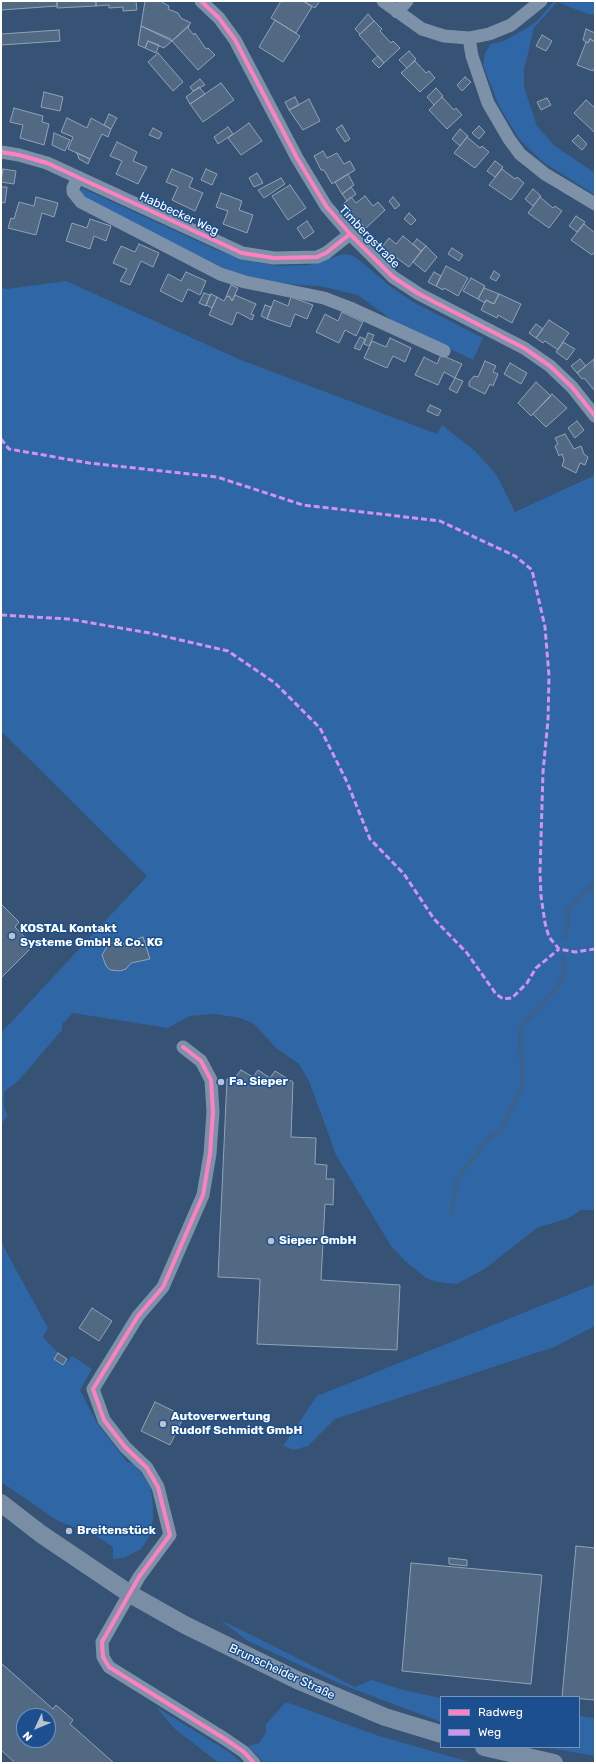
<!DOCTYPE html>
<html>
<head>
<meta charset="utf-8">
<style>
	body { margin:0 }
	#map { position:relative; width:596px; height:1764px; overflow:hidden; background:#365274; font-family:Rubik,sans-serif }
	canvas { display:block }
	.frame { position:absolute; inset:0; border:2px solid #fff; pointer-events:none }
	.legend { position:absolute; left:440px; top:1696px; width:140px; height:52px; box-sizing:border-box; background:#1b4f8f; border:1px solid #7695bc; margin:0; padding:5px 7px; list-style:none; font-size:12px; color:#fff }
	.legend li { display:flex; align-items:center; gap:8px; height:20px }
	.legend b { width:20px; border:1px solid #7695bc }
	.north { position:absolute; left:16px; top:1708px; width:40px; height:40px; box-sizing:border-box; background:#1b4f8f; border:1px solid #7695bc; border-radius:50%; rotate:226deg; font-size:11px; font-weight:700; line-height:16px; text-align:center; color:#fff }
	.north::after { content:''; display:block; margin:auto; width:14px; height:18px; background:#b9c2ce; clip-path:polygon(50% 0,100% 100%,50% 72%,0 100%) }
</style>
</head>
<body>
<div id="map">
<canvas width="596" height="1764"></canvas>
<div class="frame"></div>
<ul class="legend">
<li><b style="height:5px;background:#ff80c0"></b>Radweg</li>
<li><b style="height:5px;background:#d193ec"></b>Weg</li>
</ul>
<div class="north">N</div>
</div>
<script>
const g = document.querySelector('canvas').getContext('2d');
g.lineJoin = 'round';
function fill(path, color) { g.fillStyle = color; g.fill(path, 'evenodd'); }
const shape = rows => new Path2D(rows.map(r => 'M' + r).join(''));
function trace(path, color, width, dash) { g.strokeStyle = color; g.lineWidth = width; g.lineCap = dash ? 'butt' : 'round'; g.setLineDash(dash || []); g.stroke(path); }
function label(font, color, halo, rows, align = 'center') {
  g.font = font + ' Rubik,sans-serif'; g.lineWidth = 3; g.setLineDash([]); g.textBaseline = 'middle'; g.strokeStyle = halo; g.fillStyle = color; for (const [text, x, y, turn = 0] of rows) {
    g.save(); g.translate(x, y); g.rotate((+turn || 0) * Math.PI / 180); g.textAlign = isNaN(turn) ? turn : align; if (halo) g.strokeText(text, 0, 0); g.fillText(text, 0, 0); g.restore();
  }
}
fill(shape([
	[554,1,595,1,595,14,588,14,557,2,534,28,524,70,524,87,537,126,555,146,595,173,595,195,543,162,519,139,499,106,483,65,485,53,491,44,504,41,530,26,538,20],
	[82,188,217,250,243,260,280,266,309,265,344,254,351,255,358,259,391,287,413,302,483,338,473,360,396,323,358,295,320,286,273,283,234,274,90,201,79,192],
	[66,281,241,360,437,434,442,425,475,451,496,474,515,512,595,475,595,1210,581,1210,569,1218,537,1228,486,1268,457,1284,437,1282,426,1278,405,1261,391,1246,336,1155,309,1081,299,1064,276,1048,254,1024,240,1018,214,1014,190,1016,168,1028,73,1013,62,1024,62,1030,19,1080,4,1092,4,1108,8,1115,1,1124,1,1033,147,876,1,731,1,288,7,289],
	[1,1242,48,1328,43,1337,60,1355,67,1359,67,1362,72,1356,92,1369,80,1390,97,1423,127,1462,134,1464,143,1475,151,1488,153,1506,153,1519,149,1537,141,1549,124,1558,113,1559,113,1547,95,1535,58,1521,1,1482],
	[595,1284,595,1326,554,1347,335,1419,308,1446,294,1450,283,1446,317,1396],
	[219,1619,355,1687,372,1680,403,1690,441,1698,441,1722,343,1685,248,1641],
	[286,1702,376,1735,473,1763,264,1763,248,1746,259,1743,266,1733,266,1724],
	[156,1707,229,1752,242,1763,219,1763,175,1729],
	[579,1716,595,1718,595,1756,544,1747,579,1747]
]), '#2f66a5');
trace(shape([
	[565,938,568,909,595,882],
	[451,1213,458,1177,486,1142,501,1129,523,1084,520,1033,523,1024,557,988,565,972,563,959]
]), '#3b618d', 4.5);
const building = shape([
	[1,1,57,1,57,6,1,10,1,1],
	[57,1,96,1,96,6,57,8,57,1],
	[96,1,136,1,137,10,123,11,123,7,109,8,109,5,96,6,96,1],
	[145,1,160,1,169,6,168,9,178,13,181,18,191,23,172,41,141,26,145,1],
	[281,1,303,1,312,7,296,33,271,18,281,1],
	[303,1,320,1,315,8,303,1],
	[368,14,374,21,360,34,355,29,368,14],
	[275,20,300,36,283,62,259,47,275,20],
	[374,21,382,29,380,31,391,43,393,41,400,48,384,63,359,35,374,21],
	[141,26,171,39,172,41,164,48,148,41,145,48,138,45,141,26],
	[189,26,188,28,194,35,195,33,206,49,208,48,215,55,198,70,172,41,189,26],
	[586,29,595,33,595,42,590,39,588,43,583,40,586,29],
	[59,30,60,41,1,45,1,34,59,30],
	[542,35,552,41,546,51,536,46,542,35],
	[590,39,595,42,595,66,593,71,577,65,586,42,588,43,590,39],
	[148,41,159,45,156,53,145,48,148,41],
	[409,51,416,59,407,68,399,60,409,51],
	[158,53,183,82,173,91,148,62,158,53],
	[378,56,384,63,379,68,372,61,378,56],
	[415,61,426,73,429,71,435,78,420,92,401,73,415,61],
	[465,77,471,82,462,91,457,85,465,77],
	[200,79,205,85,193,91,190,87,200,79],
	[221,83,234,100,203,122,190,104,221,83],
	[199,87,205,94,190,104,186,97,199,87],
	[436,88,443,96,434,105,427,97,436,88],
	[44,92,63,97,60,111,41,107,44,92],
	[295,97,299,105,289,110,285,102,295,97],
	[442,97,454,110,456,108,462,115,447,129,429,110,442,97],
	[547,98,551,105,541,110,537,102,547,98],
	[309,99,320,121,303,130,289,110,309,99],
	[586,100,595,108,595,133,574,113,586,100],
	[14,108,43,116,42,122,49,124,44,145,20,138,23,125,10,122,14,108],
	[109,114,117,118,111,129,104,125,109,114],
	[67,118,87,128,91,118,111,129,108,137,102,134,90,159,68,149,73,137,61,132,67,118],
	[249,123,262,141,241,155,228,138,249,123],
	[342,125,350,139,345,142,336,129,342,125],
	[479,126,485,132,479,139,472,133,479,126],
	[228,127,233,134,218,144,214,137,228,127],
	[153,128,162,133,159,139,149,135,153,128],
	[460,129,468,136,460,146,452,139,460,129],
	[54,133,70,140,65,151,52,145,54,133],
	[578,135,587,144,582,150,572,141,578,135],
	[467,137,480,148,482,146,489,152,475,168,454,153,467,137],
	[117,142,137,152,133,161,147,167,138,184,116,174,122,161,110,156,117,142],
	[323,151,327,158,337,153,344,164,350,161,355,170,332,184,324,170,321,170,314,156,323,151],
	[77,153,90,159,88,164,79,159,77,153],
	[495,161,503,167,495,177,487,171,495,161],
	[3,169,16,171,14,184,1,182,3,169],
	[172,169,193,178,189,187,203,193,195,211,172,200,178,187,166,182,172,169],
	[206,169,217,174,212,185,201,180,206,169],
	[502,169,515,179,517,177,524,183,511,200,489,185,502,169],
	[257,173,263,183,254,187,249,178,257,173],
	[348,174,354,185,342,194,335,182,348,174],
	[281,178,285,184,264,198,258,190,281,178],
	[290,185,306,208,288,220,272,196,290,185],
	[1,187,7,187,5,203,1,202,1,187],
	[351,187,356,194,347,201,342,194,351,187],
	[533,189,541,196,533,206,525,199,533,189],
	[221,193,242,201,239,210,253,215,247,233,223,224,228,211,216,207,221,193],
	[365,196,373,206,378,202,385,210,366,228,342,205,351,197,356,203,365,196],
	[36,197,58,203,54,217,42,213,36,235,8,228,11,218,14,219,19,202,34,206,36,197],
	[393,197,400,205,395,209,389,201,393,197],
	[540,197,553,208,555,206,562,211,549,228,528,213,540,197],
	[409,213,416,220,411,225,404,219,409,213],
	[576,216,585,222,577,232,569,226,576,216],
	[90,219,111,226,106,241,94,236,90,249,66,241,72,223,87,228,90,219],
	[307,221,314,232,304,239,297,228,307,221],
	[584,224,595,233,595,251,592,255,571,240,584,224],
	[403,236,421,251,409,267,382,247,389,238,396,244,403,236],
	[417,239,426,246,421,251,413,244,417,239],
	[139,244,159,253,153,267,141,261,130,285,120,281,127,269,113,263,121,246,135,252,139,244],
	[426,246,437,257,425,272,413,262,426,246],
	[452,248,463,255,459,261,448,254,452,248],
	[446,266,468,278,458,296,444,288,443,290,436,286,446,266],
	[494,271,500,275,496,281,490,278,494,271],
	[186,272,206,281,200,295,188,289,182,302,160,291,168,274,181,281,186,272],
	[434,272,441,276,436,286,428,282,434,272],
	[471,278,485,286,478,299,463,291,471,278],
	[231,285,238,288,232,301,229,296,226,297,231,285],
	[484,288,499,294,494,304,486,300,485,303,478,299,484,288],
	[204,293,210,295,206,306,199,303,204,293],
	[211,294,217,297,212,308,206,305,211,294],
	[499,294,521,304,512,323,498,315,497,318,481,310,486,300,494,304,499,294],
	[235,295,256,304,251,314,254,315,252,320,237,312,232,325,209,315,217,297,224,301,226,297,229,296,232,301,235,295],
	[291,297,313,305,307,319,295,314,290,327,267,319,274,300,288,306,291,297],
	[265,305,271,307,267,319,261,316,265,305],
	[342,312,363,322,356,336,345,330,339,343,316,332,325,314,338,321,342,312],
	[549,320,569,333,558,350,545,341,543,343,536,338,549,320],
	[536,324,543,329,536,338,529,333,536,324],
	[368,333,374,335,369,346,364,344,368,333],
	[360,337,365,339,360,350,354,348,360,337],
	[390,338,411,348,405,362,393,356,387,368,364,358,372,341,386,347,390,338],
	[563,342,575,349,567,360,556,352,563,342],
	[441,355,462,364,455,378,444,372,438,385,415,375,424,357,437,364,441,355],
	[580,359,586,366,577,373,571,366,580,359],
	[594,359,595,390,594,390,584,378,582,379,577,373,594,359],
	[485,361,496,366,493,372,498,374,493,386,490,384,485,394,469,386,469,382,474,376,478,377,485,361],
	[510,363,527,373,521,384,504,374,510,363],
	[455,378,463,381,457,393,449,389,455,378],
	[536,382,551,396,531,416,518,403,536,382],
	[552,394,567,408,546,427,533,414,552,394],
	[430,405,441,410,438,416,427,411,430,405],
	[577,421,584,430,575,438,568,428,577,421],
	[565,434,574,449,581,446,584,454,588,457,585,465,580,463,576,473,562,466,564,460,562,454,559,456,555,446,558,444,555,438,565,434],
	[1,904,19,922,15,927,33,946,1,978,1,904],
	[143,937,150,959,131,963,126,969,120,971,110,970,106,966,102,955,108,945,115,942,125,944,143,937],
	[241,1070,253,1077,258,1070,270,1078,275,1071,293,1082,291,1137,316,1138,315,1164,327,1165,326,1179,334,1179,333,1205,325,1204,321,1280,400,1285,397,1350,257,1344,260,1279,218,1277,227,1079,234,1079,241,1070],
	[92,1308,112,1321,99,1341,79,1328,92,1308],
	[58,1353,67,1359,63,1365,54,1359,58,1353],
	[155,1402,184,1416,170,1445,141,1431,155,1402],
	[576,1546,595,1548,595,1700,562,1697,576,1546],
	[449,1558,467,1560,467,1566,449,1564,449,1558],
	[411,1563,542,1575,531,1684,402,1671,411,1563],
	[1,1663,53,1709,56,1705,73,1720,70,1724,114,1763,15,1763,1,1750,1,1663],
	[24,1716,48,1716,48,1740,24,1740,24,1716]
]);
fill(building, '#526984');
trace(building, '#92a2b6', 1);
trace(shape([
	[201,1,219,18,235,40,297,158,326,206,350,234,393,277,419,294,524,348,550,366,572,387,595,416],
	[383,1,422,29,444,36,469,38,489,34,511,25,541,1],
	[397,12,407,1],
	[469,38,472,56,488,103,509,139,520,154,545,174,595,204],
	[1,152,19,155,47,163,242,253,274,258,317,257,326,253,350,234],
	[78,177,73,188,73,192,81,202,220,274,245,282,324,298,350,308,444,351],
	[183,1047,201,1061,211,1080,213,1112,210,1154,203,1195,163,1287,138,1316,93,1389,104,1420,125,1447,147,1468,158,1487,170,1535,139,1577,102,1642,103,1657,109,1667,225,1739,244,1752,254,1763]
]), '#7d92a8', 13);
trace(shape([
	[1,1503,41,1534,130,1594,185,1625,297,1680,385,1717,441,1734],
	[484,1747,554,1763]
]), '#798da4', 18);
trace(shape([
	[1,439,9,449,89,463,217,477,303,505,440,521,515,556,532,570,545,627,549,676,548,720,543,772,540,873,541,896,545,923,549,937,559,949,575,952,595,949],
	[1,615,68,619,150,633,228,651,275,683,320,728,347,782,370,839,404,874,434,919,467,953,496,994,503,999,512,998,527,983,536,968,559,949]
]), '#d193ec', 3, [6, 3]);
trace(shape([
	[201,1,219,18,235,40,297,158,326,206,350,234,393,277,419,294,524,348,550,366,572,387,595,416],
	[1,152,19,155,47,163,242,253,274,258,317,257,326,253,350,234],
	[183,1047,201,1061,211,1080,213,1112,210,1154,203,1195,163,1287,138,1316,93,1389,104,1420,125,1447,147,1468,158,1487,170,1535,139,1577,102,1642,103,1657,109,1667,225,1739,244,1752,254,1763]
]), '#ff80c0', 4);
for (const [x, y, r, color] of [
	[12,936,4,"#b9c2ce"],
	[221,1082,4,"#b9c2ce"],
	[271,1241,4,"#b9c2ce"],
	[163,1424,4,"#b9c2ce"],
	[69,1531,4,"#b9c2ce"]
]) { const dot = new Path2D(); dot.arc(x, y, r, 0, 2 * Math.PI); g.fillStyle = color; g.fill(dot); trace(dot, '#1b4f8f', 1.5); }
label('12px', '#fff', '#1b4f8f', [
	["Habbecker Weg",179,214,25],
	["Timbergstraße",369,237,46],
	["Brunscheider Straße",282,1672,25]
]);
label('bold 12px', '#fff', '#1b4f8f', [
	["KOSTAL Kontakt",20,929],
	["Systeme GmbH & Co. KG",20,943],
	["Fa. Sieper",229,1082],
	["Sieper GmbH",279,1241],
	["Autoverwertung",171,1417],
	["Rudolf Schmidt GmbH",171,1431],
	["Breitenstück",77,1531]
], 'left');
</script>
</body>
</html>
